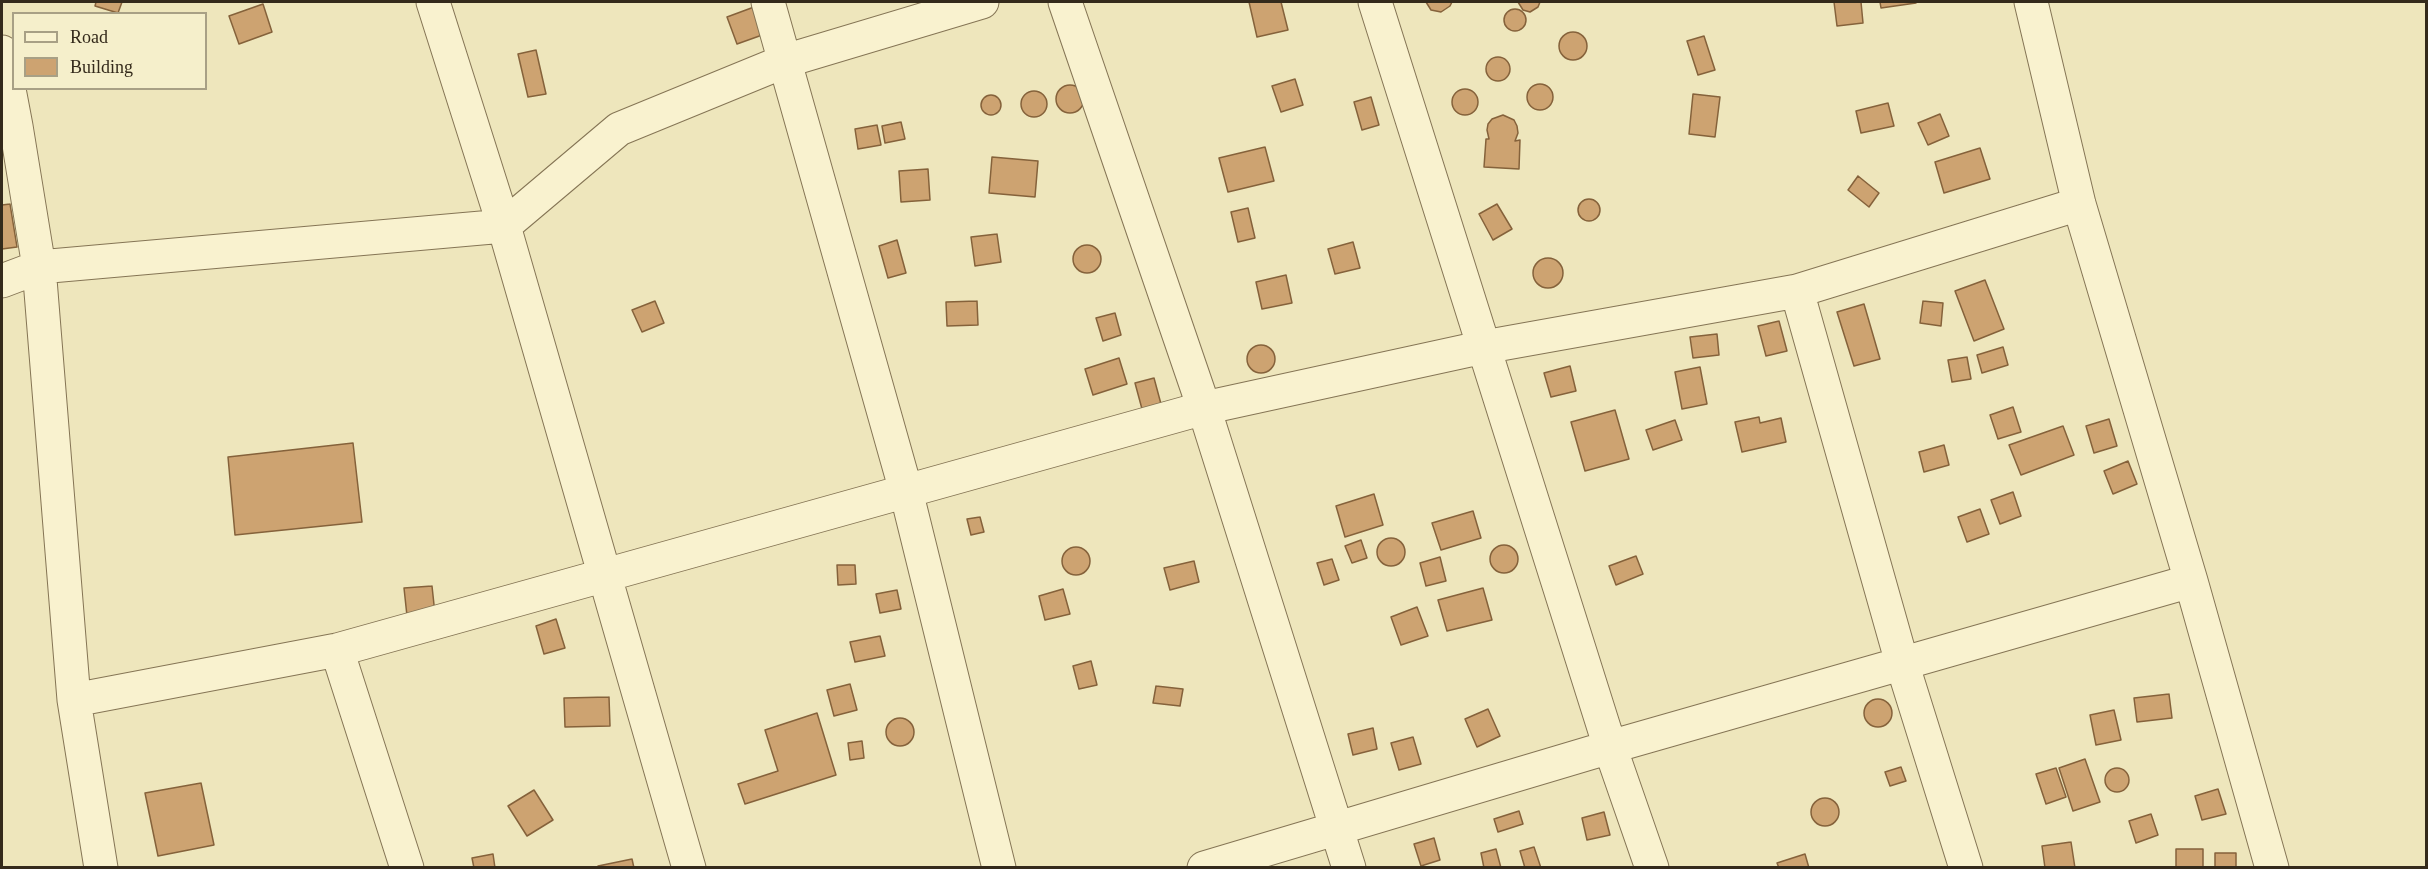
<!DOCTYPE html>
<html>
<head>
<meta charset="utf-8">
<style>
	body { margin:0 }
	#map { position:relative; width:2428px; height:869px; overflow:hidden; background:#eee6bc; font-family:"Times New Roman",serif }
	canvas { display:block }
	.frame { position:absolute; inset:0; border:3px solid #342a1b; pointer-events:none }
	.legend { position:absolute; left:12px; top:12px; width:195px; height:78px; box-sizing:border-box; background:#f5efcb; border:2px solid #a8a085; margin:0; padding:8px 10px; list-style:none; font-size:18px; color:#342a1b }
	.legend li { display:flex; align-items:center; gap:12px; height:30px }
	.legend b { width:30px; border:2px solid #a8a085 }
</style>
</head>
<body>
<div id="map">
<canvas width="2428" height="869"></canvas>
<div class="frame"></div>
<ul class="legend">
<li><b style="height:8px;background:#f9f2cf"></b>Road</li>
<li><b style="height:16px;background:#cda371"></b>Building</li>
</ul>
</div>
<script>
const g = document.querySelector('canvas').getContext('2d');
g.lineJoin = 'round';
function fill(path, color) { g.fillStyle = color; g.fill(path, 'evenodd'); }
const shape = rows => new Path2D(rows.map(r => 'M' + r).join(''));
function trace(path, color, width, dash) { g.strokeStyle = color; g.lineWidth = width; g.lineCap = dash ? 'butt' : 'round'; g.setLineDash(dash || []); g.stroke(path); }
const building = shape([
	[96,2,122,2,118,13,95,6,96,2],
	[1249,2,1281,2,1288,30,1257,37,1249,2],
	[1426,2,1452,2,1450,6,1441,12,1431,10,1426,2],
	[1518,2,1540,2,1538,7,1530,12,1523,10,1518,2],
	[1834,2,1861,2,1863,23,1837,26,1834,2],
	[1880,2,1916,2,1916,3,1881,8,1880,2],
	[263,4,272,32,239,44,229,16,263,4],
	[754,7,765,34,737,44,727,17,754,7],
	'1504 20a11 11 0 1 1 22 0a11 11 0 1 1-22 0Z',
	'1559 46a14 14 0 1 1 28 0a14 14 0 1 1-28 0Z',
	[1704,36,1715,70,1698,75,1687,41,1704,36],
	[536,50,546,94,528,97,518,54,536,50],
	'1486 69a12 12 0 1 1 24 0a12 12 0 1 1-24 0Z',
	[1295,79,1303,105,1281,112,1272,86,1295,79],
	'1527 97a13 13 0 1 1 26 0a13 13 0 1 1-26 0Z',
	'1056 99a14 14 0 1 1 28 0a14 14 0 1 1-28 0Z',
	'1452 102a13 13 0 1 1 26 0a13 13 0 1 1-26 0Z',
	'1021 104a13 13 0 1 1 26 0a13 13 0 1 1-26 0Z',
	[1693,94,1720,97,1715,137,1689,134,1693,94],
	'981 105a10 10 0 1 1 20 0a10 10 0 1 1-20 0Z',
	[1371,97,1379,125,1362,130,1354,102,1371,97],
	[1888,103,1894,126,1861,133,1856,111,1888,103],
	[1940,114,1949,136,1928,145,1918,123,1940,114],
	[1503,115,1514,120,1517,126,1518,133,1515,141,1520,140,1519,169,1484,167,1486,139,1489,139,1487,130,1488,124,1492,119,1503,115],
	[901,122,905,139,885,143,882,126,901,122],
	[877,125,881,145,858,149,855,129,877,125],
	[1265,147,1274,181,1228,192,1219,158,1265,147],
	[1980,148,1990,179,1944,193,1935,162,1980,148],
	[992,157,1038,161,1035,197,989,193,992,157],
	[928,169,930,200,901,202,899,171,928,169],
	[1858,176,1879,193,1869,207,1848,190,1858,176],
	'1578 210a11 11 0 1 1 22 0a11 11 0 1 1-22 0Z',
	[10,204,17,247,2,249,2,205,10,204],
	[1497,204,1512,229,1493,240,1479,214,1497,204],
	[1248,208,1255,238,1238,242,1231,212,1248,208],
	[997,234,1001,262,975,266,971,237,997,234],
	[897,240,906,273,888,278,879,246,897,240],
	[1353,242,1360,268,1335,274,1328,249,1353,242],
	'1073 259a14 14 0 1 1 28 0a14 14 0 1 1-28 0Z',
	'1533 273a15 15 0 1 1 30 0a15 15 0 1 1-30 0Z',
	[1286,275,1292,303,1262,309,1256,282,1286,275],
	[1985,280,2004,329,1974,341,1955,291,1985,280],
	[655,301,664,323,642,332,632,310,655,301],
	[977,301,978,325,947,326,946,302,977,301],
	[1923,301,1943,303,1941,326,1920,323,1923,301],
	[1864,304,1880,359,1854,366,1837,312,1864,304],
	[1115,313,1121,335,1103,341,1096,318,1115,313],
	[1779,321,1787,351,1766,356,1758,326,1779,321],
	[1717,334,1719,355,1693,358,1690,337,1717,334],
	'1247 359a14 14 0 1 1 28 0a14 14 0 1 1-28 0Z',
	[2003,347,2008,365,1982,373,1977,355,2003,347],
	[1967,357,1971,379,1952,382,1948,360,1967,357],
	[1119,358,1127,384,1093,395,1085,369,1119,358],
	[1570,366,1576,391,1551,397,1544,373,1570,366],
	[1700,367,1707,404,1682,409,1675,372,1700,367],
	[1154,378,1161,404,1142,409,1135,383,1154,378],
	[2013,407,2021,432,1998,439,1990,415,2013,407],
	[1615,410,1629,459,1585,471,1571,422,1615,410],
	[1759,417,1760,423,1781,418,1786,442,1742,452,1735,422,1759,417],
	[2109,419,2117,446,2094,453,2086,426,2109,419],
	[1675,420,1682,440,1653,450,1646,430,1675,420],
	[2063,426,2074,455,2021,475,2009,445,2063,426],
	[353,443,362,522,235,535,228,457,353,443],
	[1944,445,1949,465,1924,472,1919,452,1944,445],
	[2128,461,2137,484,2113,494,2104,471,2128,461],
	[2013,492,2021,516,2000,524,1991,500,2013,492],
	[1374,494,1383,525,1345,537,1336,506,1374,494],
	[1980,509,1989,534,1967,542,1958,517,1980,509],
	[1473,511,1481,538,1441,550,1432,523,1473,511],
	[980,517,984,532,971,535,967,519,980,517],
	'1377 552a14 14 0 1 1 28 0a14 14 0 1 1-28 0Z',
	[1361,540,1367,558,1352,563,1345,546,1361,540],
	'1490 559a14 14 0 1 1 28 0a14 14 0 1 1-28 0Z',
	'1062 561a14 14 0 1 1 28 0a14 14 0 1 1-28 0Z',
	[1636,556,1643,574,1616,585,1609,566,1636,556],
	[1440,557,1446,581,1426,586,1420,563,1440,557],
	[1332,559,1339,580,1324,585,1317,563,1332,559],
	[1194,561,1199,582,1170,590,1164,568,1194,561],
	[837,565,855,565,856,584,838,585,837,565],
	[432,586,435,614,407,616,404,588,432,586],
	[1483,588,1492,620,1447,631,1438,600,1483,588],
	[1063,589,1070,614,1045,620,1039,596,1063,589],
	[897,590,901,609,880,613,876,594,897,590],
	[1417,607,1428,636,1401,645,1391,617,1417,607],
	[556,619,565,648,544,654,536,626,556,619],
	[880,636,885,656,855,662,850,642,880,636],
	[1091,661,1097,685,1079,689,1073,666,1091,661],
	[850,684,857,710,834,716,827,690,850,684],
	[1156,686,1183,689,1180,706,1153,703,1156,686],
	[2169,694,2172,718,2137,722,2134,698,2169,694],
	[609,697,610,726,565,727,564,698,609,697],
	'1864 713a14 14 0 1 1 28 0a14 14 0 1 1-28 0Z',
	[1488,709,1500,736,1477,747,1465,719,1488,709],
	[2114,710,2121,740,2096,745,2090,715,2114,710],
	[817,713,836,775,745,804,738,784,778,771,765,730,817,713],
	'886 732a14 14 0 1 1 28 0a14 14 0 1 1-28 0Z',
	[1373,728,1377,749,1353,755,1348,734,1373,728],
	[1413,737,1421,764,1399,770,1391,743,1413,737],
	[862,741,864,758,850,760,848,743,862,741],
	[2085,759,2100,802,2073,811,2059,768,2085,759],
	[1901,767,1906,781,1890,786,1885,772,1901,767],
	'2105 780a12 12 0 1 1 24 0a12 12 0 1 1-24 0Z',
	[2056,768,2066,797,2046,804,2036,774,2056,768],
	[201,783,214,845,158,856,145,793,201,783],
	[2218,789,2226,814,2202,820,2195,796,2218,789],
	[534,790,553,820,527,836,508,806,534,790],
	'1811 812a14 14 0 1 1 28 0a14 14 0 1 1-28 0Z',
	[1519,811,1523,824,1498,832,1494,819,1519,811],
	[1604,812,1610,835,1587,840,1582,818,1604,812],
	[2151,814,2158,835,2136,843,2129,821,2151,814],
	[1434,838,1440,860,1421,866,1414,844,1434,838],
	[2071,842,2075,868,2045,868,2042,846,2071,842],
	[1534,847,1541,868,1525,868,1520,851,1534,847],
	[1496,849,1501,868,1484,868,1481,853,1496,849],
	[2176,849,2203,849,2203,868,2176,868,2176,849],
	[2215,853,2236,853,2236,868,2215,868,2215,853],
	[493,854,495,868,474,868,472,858,493,854],
	[1805,854,1809,868,1779,868,1777,863,1805,854],
	[632,859,634,868,598,868,598,866,632,859]
]);
fill(building, '#cda371');
trace(building, '#85623b', 1.5);
const street = shape([
	[433,2,504,226,689,868],
	[768,2,906,491,999,868],
	[1065,2,1204,408,1349,868],
	[1375,2,1610,747,1652,868],
	[2031,2,2079,204,2191,581,2272,868],
	[2,52,16,126,39,267,74,700,101,868],
	[2,281,39,267,504,226,619,129,785,61,982,2],
	[1797,291,1902,663,1966,868],
	[337,650,407,868],
	[74,700,337,650,1204,408,1484,347,1797,291,2079,204],
	[1204,868,1610,747,2191,581]
]);
trace(street, '#857555', 35);
trace(street, '#f9f2cf', 33);
</script>
</body>
</html>
